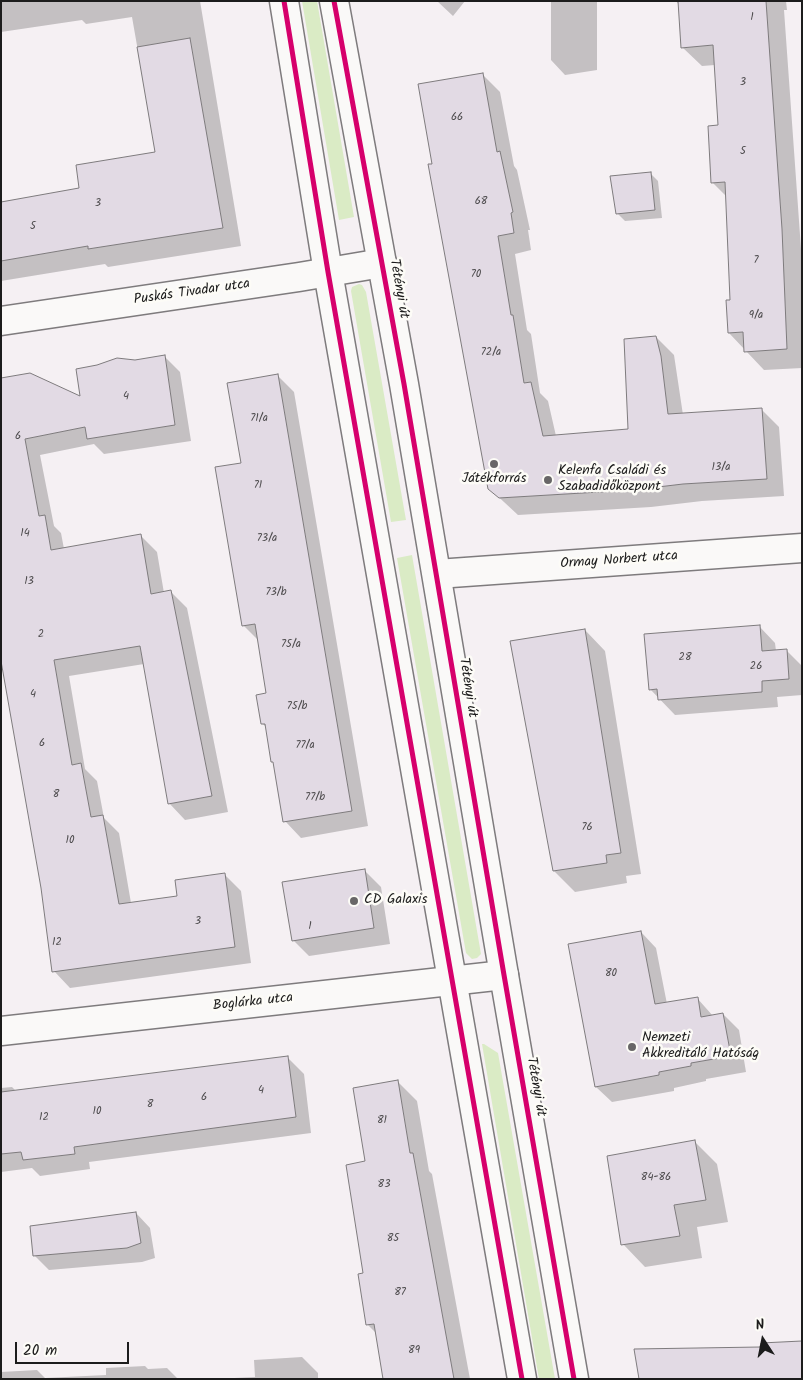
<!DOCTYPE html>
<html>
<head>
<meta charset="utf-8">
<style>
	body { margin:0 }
	#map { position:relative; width:803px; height:1380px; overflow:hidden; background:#f5f0f3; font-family:Kalam,sans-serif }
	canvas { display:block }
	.frame { position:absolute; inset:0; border:2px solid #1c1c1c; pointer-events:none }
	.north { position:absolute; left:738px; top:1315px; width:50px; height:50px; -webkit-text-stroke:4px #fdfcf7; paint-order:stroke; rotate:349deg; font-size:14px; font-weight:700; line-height:20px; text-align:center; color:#1c1c1c }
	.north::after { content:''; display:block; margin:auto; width:18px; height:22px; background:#1c1c1c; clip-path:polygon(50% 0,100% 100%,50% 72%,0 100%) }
	.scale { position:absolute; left:15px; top:1342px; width:114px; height:22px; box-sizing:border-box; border:2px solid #1c1c1c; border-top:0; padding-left:6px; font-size:15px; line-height:18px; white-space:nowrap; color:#1c1c1c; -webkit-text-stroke:4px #fdfcf7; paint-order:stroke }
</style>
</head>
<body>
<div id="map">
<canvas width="803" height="1380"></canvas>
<div class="frame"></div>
<div class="north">N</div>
<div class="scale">20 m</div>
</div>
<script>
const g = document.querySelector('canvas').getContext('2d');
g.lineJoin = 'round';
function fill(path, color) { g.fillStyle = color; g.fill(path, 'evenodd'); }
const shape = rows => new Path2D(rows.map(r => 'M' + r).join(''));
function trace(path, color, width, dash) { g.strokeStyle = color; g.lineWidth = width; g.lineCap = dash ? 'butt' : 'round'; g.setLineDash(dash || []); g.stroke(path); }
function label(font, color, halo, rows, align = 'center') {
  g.font = font + ' Kalam,sans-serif'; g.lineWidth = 5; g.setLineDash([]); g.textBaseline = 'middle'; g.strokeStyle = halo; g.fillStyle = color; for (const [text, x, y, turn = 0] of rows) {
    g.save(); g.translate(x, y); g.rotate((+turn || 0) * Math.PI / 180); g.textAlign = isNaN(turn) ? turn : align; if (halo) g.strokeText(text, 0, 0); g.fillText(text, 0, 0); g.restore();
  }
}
fill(shape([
	[302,1,317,1,354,217,339,220],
	[359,284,362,285,366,292,406,520,391,522,351,291,352,287],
	[412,555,481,954,477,958,472,959,466,953,397,558],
	[482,1044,484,1044,498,1053,555,1379,539,1379]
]), '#daebc5');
fill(shape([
	[1,1,200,1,241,246,108,267,105,264,1,281,1,202,81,189,156,154,132,17,86,24,82,20,1,32],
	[437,1,465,1,453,16],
	[551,1,597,1,597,70,565,75,551,60],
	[676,1,786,1,787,10,784,10,801,249,802,368,764,370,729,333,732,301,727,197,713,183,720,126,715,65,702,66,682,47,679,5],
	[482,74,500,92,514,166,517,170,530,230,528,230,531,250,515,254,527,330,531,334,540,393,548,401,556,436,630,430,656,337,674,355,683,415,762,410,779,427,784,496,702,501,651,507,518,515,490,489,434,165],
	[650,173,658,181,662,218,625,221,617,213],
	[164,356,180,372,191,441,104,454,94,444,40,455,54,526,61,533,64,549,141,536,157,552,164,593,171,592,187,608,228,812,185,820,169,803,144,664,69,676,85,769,97,781,104,818,119,833,131,903,178,897,225,875,241,891,251,963,70,988,54,971,1,379,82,399,135,361],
	[278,376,294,392,368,826,301,838,285,821,267,728,262,723,268,694,259,641,243,625,242,464],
	[759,626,775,643,776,651,786,650,802,666,802,695,777,697,778,707,675,715,650,689],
	[585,630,605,651,641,874,626,876,627,883,575,892,554,871],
	[365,871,381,887,390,944,309,956,293,940],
	[641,932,656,948,667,1004,697,998,713,1016,723,1014,739,1030,746,1072,706,1079,706,1081,674,1088,674,1091,612,1102,596,1087],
	[287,1057,304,1074,311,1133,89,1162,90,1169,40,1176,32,1168,1,1172,1,1088,12,1087,17,1092],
	[397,1081,417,1101,429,1171,432,1174,470,1379,384,1379,377,1334,368,1325,360,1274,364,1274,367,1162],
	[694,1141,717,1164,728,1222,697,1227,702,1258,645,1267,623,1244],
	[136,1213,150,1228,155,1258,142,1262,49,1270,34,1255],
	[302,1357,318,1373,318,1379,213,1379,255,1377,254,1360],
	[145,1366,148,1369,167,1368,178,1379,1,1379,1,1372,37,1370,45,1378,106,1375,106,1368]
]), '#0003');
const building = shape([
	[678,1,766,1,782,229,787,349,744,352,743,332,728,333,726,300,730,300,725,182,711,183,708,126,718,125,713,45,681,48,678,1],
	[190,38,223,228,88,249,88,246,1,261,1,202,79,188,76,165,155,152,137,47,190,38],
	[483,73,497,152,500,151,513,212,511,213,514,233,498,236,511,315,513,315,524,383,531,382,543,436,628,429,624,339,656,336,661,356,668,414,762,408,767,479,683,484,633,490,499,498,488,489,428,164,432,164,418,84,483,73],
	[651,172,655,210,616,214,610,176,651,172],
	[165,355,175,425,87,439,85,427,25,439,39,516,45,515,51,550,141,534,151,594,171,590,212,796,168,804,140,646,54,660,72,765,81,763,91,817,103,815,119,904,177,896,175,880,225,873,235,947,52,972,41,888,1,661,1,378,30,373,80,396,76,369,97,365,117,358,135,360,165,355],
	[278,374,352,811,283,822,273,762,271,762,265,724,261,724,256,695,266,693,255,624,242,626,215,467,241,463,227,383,278,374],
	[760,625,762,651,787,649,789,679,762,681,762,692,658,700,657,689,649,690,644,634,760,625],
	[585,629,621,853,606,855,607,863,553,871,510,641,585,629],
	[365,869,374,928,292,941,282,882,365,869],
	[641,931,655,1004,698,997,701,1017,723,1013,731,1056,691,1063,691,1066,659,1072,659,1075,595,1087,568,944,641,931],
	[288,1056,296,1117,74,1147,75,1154,23,1160,21,1152,1,1154,1,1092,288,1056],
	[398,1080,410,1153,413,1153,454,1379,383,1379,374,1324,366,1325,358,1274,363,1273,346,1165,365,1161,353,1088,398,1080],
	[695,1140,706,1200,674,1205,680,1236,621,1245,607,1156,695,1140],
	[136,1212,141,1243,127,1248,33,1256,30,1226,136,1212],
	[802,1341,802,1379,639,1379,634,1349,760,1347,761,1343,802,1341]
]);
fill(building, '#e2dae4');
trace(building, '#7e7b7d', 1);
const street = shape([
	[1,321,299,277,382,263],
	[437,574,802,548],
	[1,1031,504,975]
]);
const secondary = shape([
	[284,1,328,272,522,1379],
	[334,1,404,384,504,975,574,1379]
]);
trace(street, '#7e7b7d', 31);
trace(secondary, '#7e7b7d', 31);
trace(street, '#faf9f8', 28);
trace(secondary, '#faf9f8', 28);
trace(shape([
	[284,1,328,272,522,1379],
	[334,1,404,384,504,975,574,1379]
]), '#d6006c', 5);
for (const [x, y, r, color] of [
	[494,464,5,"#686667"],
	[548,480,5,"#686667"],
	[354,901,5,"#686667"],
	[632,1047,5,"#686667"]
]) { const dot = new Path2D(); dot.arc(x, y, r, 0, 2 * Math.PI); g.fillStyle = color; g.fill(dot); trace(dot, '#fdfcf7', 2); }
label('11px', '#4e4c4e', null, [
	["1",752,18],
	["3",743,83],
	["66",457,118],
	["5",743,152],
	["68",481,202],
	["3",98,204],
	["5",33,227],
	["7",756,261],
	["70",476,275],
	["9/a",756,316],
	["72/a",491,353],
	["4",126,397],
	["71/a",259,419],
	["6",18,437],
	["13/a",721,468],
	["71",258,486],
	["14",25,534],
	["73/a",267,539],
	["13",29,582],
	["73/b",276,593],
	["2",41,635],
	["75/a",291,645],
	["28",685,658],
	["26",756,667],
	["4",33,695],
	["75/b",297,707],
	["6",42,744],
	["77/a",305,746],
	["8",56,795],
	["77/b",315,798],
	["76",587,828],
	["10",70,841],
	["3",198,922],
	["1",310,927],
	["12",57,943],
	["80",611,974],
	["4",261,1091],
	["6",204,1098],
	["8",150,1105],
	["10",97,1112],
	["12",44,1118],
	["81",382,1121],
	["84-86",656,1178],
	["83",384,1185],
	["85",393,1239],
	["87",400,1293],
	["89",414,1351]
]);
label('14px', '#1c1c1c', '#fdfcf7', [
	["Tétényi út",398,289,80],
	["Puskás Tivadar utca",192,293,-8],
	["Ormay Norbert utca",619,561,-4],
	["Tétényi út",467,688,81],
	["Boglárka utca",253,1003,-6],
	["Tétényi út",535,1087,80]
]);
label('14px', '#1c1c1c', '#fdfcf7', [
	["Kelenfa Családi és",558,472],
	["Szabadidőközpont",558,488],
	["Játékforrás",494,480,"center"],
	["CD Galaxis",364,901],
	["Nemzeti",642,1039],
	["Akkreditáló Hatóság",642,1055]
], 'left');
</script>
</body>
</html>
